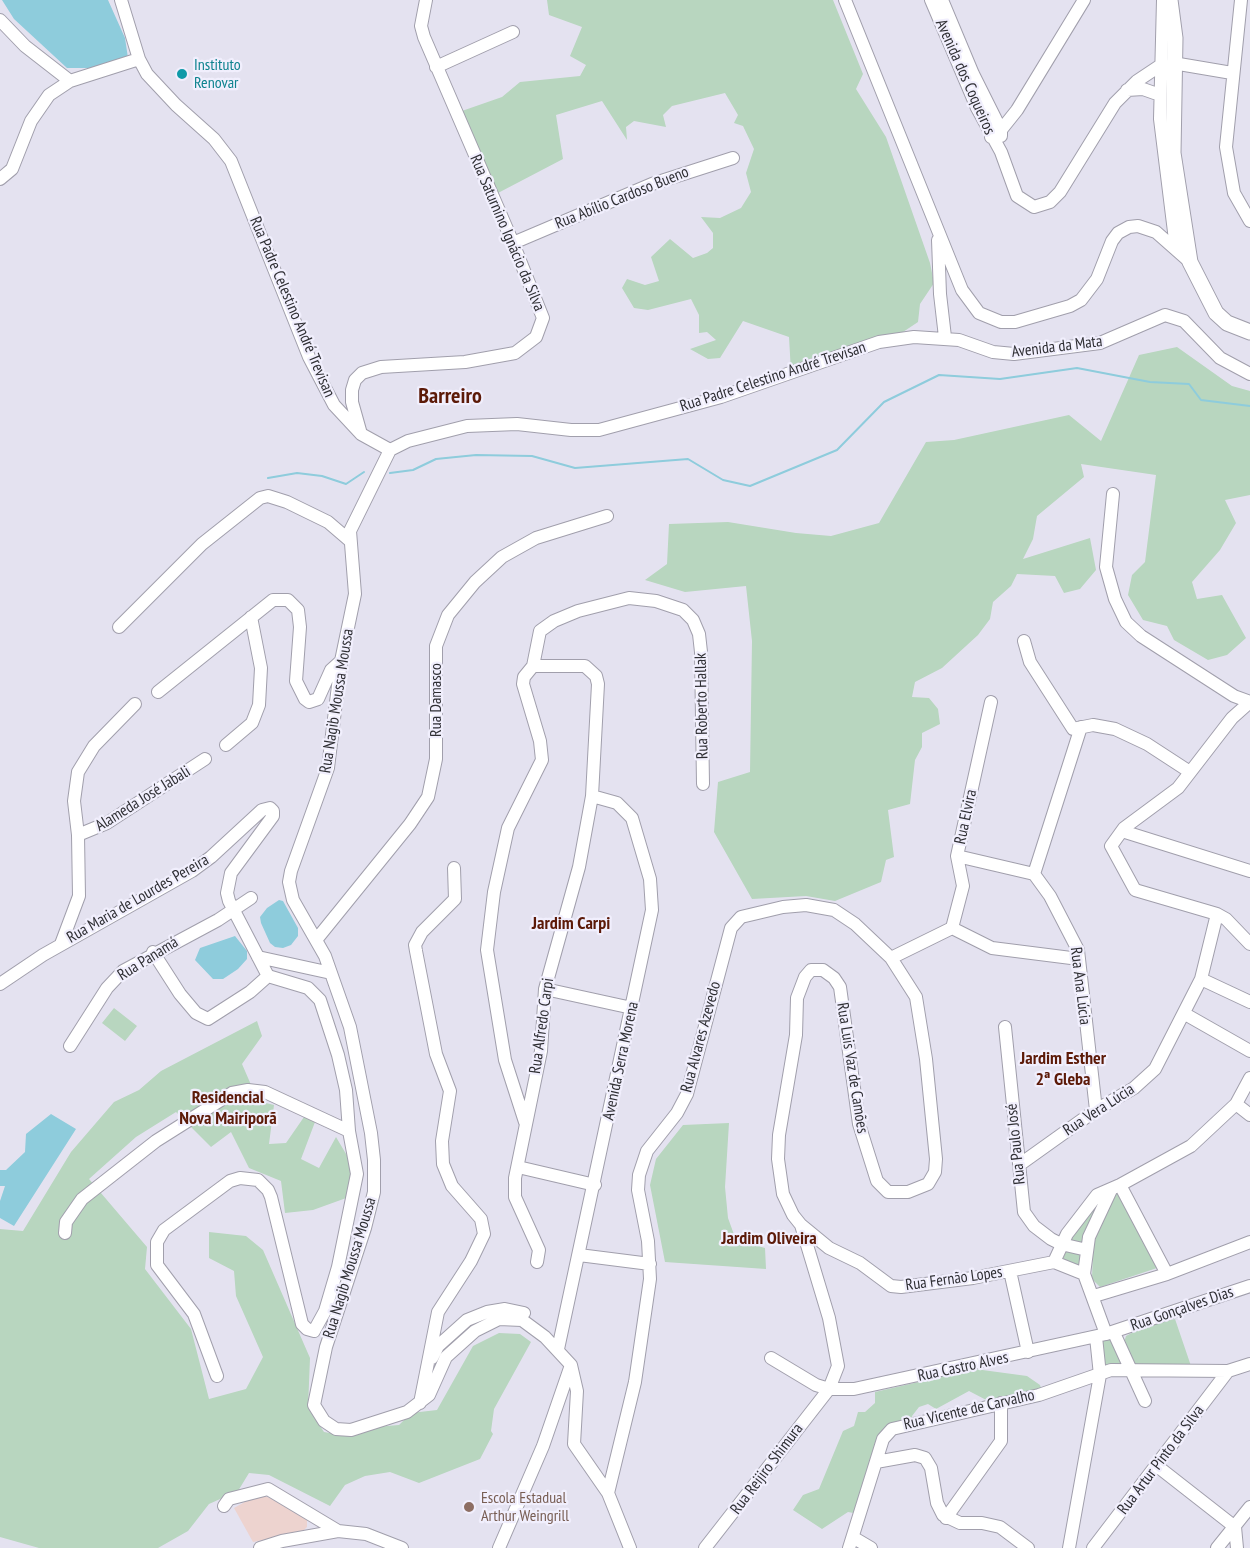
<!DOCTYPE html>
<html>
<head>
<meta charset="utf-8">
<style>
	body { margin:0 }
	canvas { display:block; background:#e4e2f0 }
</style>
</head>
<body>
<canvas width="1250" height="1548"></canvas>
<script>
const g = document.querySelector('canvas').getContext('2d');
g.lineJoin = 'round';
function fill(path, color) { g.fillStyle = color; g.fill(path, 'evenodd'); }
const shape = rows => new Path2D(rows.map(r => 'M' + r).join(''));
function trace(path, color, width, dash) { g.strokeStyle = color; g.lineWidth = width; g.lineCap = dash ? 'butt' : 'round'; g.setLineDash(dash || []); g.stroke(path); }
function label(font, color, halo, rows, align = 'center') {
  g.font = font + ' "PT Sans Narrow",sans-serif'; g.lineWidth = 4.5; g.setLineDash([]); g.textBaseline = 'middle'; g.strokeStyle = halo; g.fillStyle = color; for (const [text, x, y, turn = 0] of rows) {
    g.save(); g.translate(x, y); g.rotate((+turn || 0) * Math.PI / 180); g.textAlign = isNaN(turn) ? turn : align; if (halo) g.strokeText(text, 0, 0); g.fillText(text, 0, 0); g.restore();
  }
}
fill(shape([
	[259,1494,270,1498,307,1520,307,1527,302,1532,253,1542,234,1508]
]), '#edd3cf');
fill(shape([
	[547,0,833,0,863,74,856,89,886,137,930,263,934,283,920,304,918,322,903,332,859,345,791,372,789,337,743,321,720,358,708,359,690,349,716,340,707,332,699,333,699,315,691,299,648,310,634,308,622,288,627,279,645,285,659,281,651,257,670,239,693,258,707,253,713,248,713,233,701,217,720,218,741,208,751,192,746,173,754,149,743,126,734,123,738,115,725,93,672,106,663,115,666,127,634,121,626,127,627,140,602,101,556,115,563,159,498,193,459,112,502,97,520,82,580,76,586,65,570,56,582,27,549,15],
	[1177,347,1232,386,1250,391,1250,495,1225,500,1236,523,1220,550,1192,582,1197,599,1222,595,1246,638,1227,655,1208,660,1174,640,1167,626,1143,620,1128,595,1132,575,1145,562,1156,475,1081,464,1084,477,1037,516,1033,539,1023,559,1090,538,1096,570,1080,589,1064,593,1055,576,1017,574,1011,586,993,602,990,619,978,635,942,668,915,682,912,697,929,698,938,709,940,724,922,733,922,747,915,760,910,804,888,810,894,857,886,860,881,882,835,901,806,896,752,899,714,832,718,782,750,772,752,641,746,586,685,592,645,580,667,564,669,524,728,522,796,533,831,536,879,523,926,442,954,440,1069,415,1101,441,1139,355],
	[114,1008,137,1026,125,1041,102,1023],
	[257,1021,262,1036,242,1064,258,1101,274,1105,269,1144,286,1143,304,1117,315,1122,301,1159,319,1168,336,1137,352,1164,353,1180,349,1197,313,1210,285,1213,281,1181,249,1168,231,1132,211,1147,176,1112,136,1137,89,1179,147,1247,145,1269,191,1329,209,1399,246,1389,263,1357,236,1296,234,1271,209,1258,209,1232,246,1236,263,1250,310,1358,308,1408,324,1432,347,1436,375,1427,399,1425,411,1413,437,1410,473,1346,499,1333,520,1334,531,1342,494,1409,491,1431,493,1434,480,1459,419,1483,390,1472,365,1476,345,1485,330,1506,269,1475,249,1473,238,1491,209,1504,188,1531,158,1548,39,1548,0,1537,0,1229,23,1231,71,1152,114,1102,139,1090,161,1071],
	[729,1123,725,1187,728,1218,736,1240,765,1248,766,1269,665,1262,650,1185,656,1159,683,1125],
	[1118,1193,1160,1267,1100,1287,1092,1279,1093,1249,1097,1232,1112,1194],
	[1102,1196,1086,1249,1068,1243,1079,1225],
	[1063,1251,1081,1251,1083,1272,1060,1262],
	[1175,1319,1191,1366,1139,1367,1130,1358,1124,1342,1126,1336,1143,1327],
	[1112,1337,1121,1365,1105,1369,1100,1339],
	[975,1369,1027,1376,1040,1385,1042,1391,992,1403,969,1391,936,1409,928,1404,919,1407,912,1416,913,1421,890,1428,859,1514,848,1512,822,1529,793,1510,803,1495,819,1489,843,1431,854,1426,858,1412,865,1412,875,1403,875,1392]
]), '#b8d6bf');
fill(shape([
	[2,0,108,0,125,38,128,58,94,68,67,68,14,19],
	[279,900,283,901,298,928,298,936,291,945,283,948,275,947,270,943,261,923,260,917,267,908],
	[235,936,247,951,247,959,238,969,223,979,213,979,195,960,200,948],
	[51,1114,76,1129,14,1226,0,1218,0,1201,5,1186,0,1186,0,1170,6,1170,25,1152,26,1134]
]), '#8eccdc');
trace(shape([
	[390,473,413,470,436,459,476,455,532,456,575,468,688,459,723,480,750,486,837,450,884,402,939,375,1000,379,1077,368,1150,382,1189,384,1201,400,1250,406],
	[268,478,297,473,322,476,346,484,364,472]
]), '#8eccdc', 2);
const minor = shape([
	[121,0,139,59,147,74,176,105,214,139,231,161,309,357,334,405,361,434,390,450],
	[845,0,962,290,979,313,1001,322,1015,322,1070,306,1081,300,1097,279,1112,241,1118,233,1129,227,1138,226,1156,232,1190,262],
	[931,0,977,108,1001,152,1017,196,1034,207,1050,202,1060,192,1115,103,1137,81,1161,65],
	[942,0,973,74,1001,130,1001,136],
	[1163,0,1160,119,1176,248],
	[1241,0,1226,147,1234,193,1250,221],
	[0,20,25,46,70,81],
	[1173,63,1232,73],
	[436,67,513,32],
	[1127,90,1143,89,1160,95],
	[991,137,1001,130,1017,110,1084,0],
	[0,179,12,169,31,121,49,95,70,81,139,59],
	[938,240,940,294,945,337],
	[513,243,652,184,733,158],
	[361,434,352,402,352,390,355,380,362,373,381,367,465,362,515,353,536,337,543,318,513,243,424,37,421,26,426,0],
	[390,450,350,531,355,594,341,661,328,768,291,871,289,882,293,900,325,956,350,1027,371,1133,374,1160,374,1192,365,1228,326,1347,314,1405,324,1421,336,1429,351,1430,407,1412,429,1395,446,1357,475,1331,499,1319,522,1320,545,1337,571,1365,577,1391,574,1444,608,1493,630,1548],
	[390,450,408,441,467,426,517,424,571,430,599,430,721,397,879,342,914,337,959,340,993,352,1014,354,1100,343,1165,315,1184,321,1220,358,1250,374],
	[1113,494,1106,567,1115,599,1126,622,1141,636,1234,696,1250,702,1232,718,1178,788,1124,828,1111,846,1135,890,1217,914,1226,919,1250,944],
	[119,627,202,544,260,498,268,496,287,502,328,522,349,540],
	[1024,641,1030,662,1073,729,1093,725,1115,729,1147,744,1190,772],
	[533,666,585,666,596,676,598,684,592,796,579,867,545,989,541,1051,515,1178,515,1197,539,1250,537,1262],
	[158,692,273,600,288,600,298,610,300,627,296,681,305,699,309,702,318,699,331,670,341,661],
	[226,745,252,723,259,705,261,668,251,617],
	[1122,831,1250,871],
	[78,835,107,823,205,759],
	[957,856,1034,874],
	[1034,874,1050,896,1078,950,1096,1110],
	[1034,874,1081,727],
	[952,928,963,886,957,856,991,702],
	[316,940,410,824,428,797,436,759,436,646,448,615,475,582,502,557,536,538,607,516],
	[61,944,79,896,78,835,74,801,78,772,94,746,135,704],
	[153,952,180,994,196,1013,208,1019,250,992,268,976],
	[258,957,331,973],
	[891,958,952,928,992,948,1079,959],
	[1201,979,1250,1002],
	[0,984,43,955,192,871,211,857,262,810,270,808,273,811,273,816,231,873,227,893,229,901,268,976,308,988,320,1000,338,1055,346,1090,349,1131,357,1174,338,1267,325,1311,314,1331,307,1329,302,1324,271,1197,268,1190,258,1180,240,1178,230,1181,164,1230,157,1242,157,1265,194,1314,217,1376],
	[545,989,632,1008],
	[1185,1014,1250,1051],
	[1005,1027,1024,1212,1034,1226,1051,1239,1061,1244,1087,1250],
	[70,1046,107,988,123,971,218,920,251,898],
	[1236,1104,1250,1115],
	[525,1122,505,1060,487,950,494,892,508,828,542,760,540,741,523,684,524,677,533,666,540,631,554,621,578,611,629,598,656,601,683,610,693,620,699,634,701,652,703,784],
	[1019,1165,1096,1110,1134,1088,1155,1069,1201,979,1217,914],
	[518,1167,595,1185],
	[1120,1185,1167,1274],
	[801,1225,829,1248,860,1263,891,1286,901,1287,973,1278,1054,1262],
	[65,1233,66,1222,82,1199,156,1141,232,1093,248,1090,265,1092,349,1131],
	[579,1255,650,1264],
	[1054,1262,1067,1234,1097,1195,1120,1185,1191,1146,1236,1104,1250,1078],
	[1054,1262,1084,1274],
	[1010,1271,1028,1352],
	[1094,1296,1167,1274,1250,1242],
	[1114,1333,1145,1401],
	[1106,1334,1250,1286],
	[558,1349,652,910,650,879,632,818,617,803,592,796],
	[432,1358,438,1346,467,1320,487,1312,505,1309,524,1313],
	[771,1358,816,1385,829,1389,854,1389,1106,1334,1084,1274,1089,1237,1111,1190],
	[420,1403,438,1312,471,1261,484,1234,481,1219,452,1186,443,1164,442,1141,450,1091,436,1054,416,951,415,945,422,932,455,899,454,868],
	[876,1462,915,1455,925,1458,931,1468,937,1503,943,1515,960,1523,982,1523,1000,1527,1028,1548],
	[1157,1466,1235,1527],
	[608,1493,635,1382,650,1279,648,1241,638,1190,639,1175,647,1151,677,1113,687,1094,731,928,741,917,783,907,806,905,834,910,855,924,891,958,916,997,926,1059,936,1159,935,1172,928,1184,908,1192,888,1192,877,1181,859,1124,840,987,834,978,823,970,811,970,805,977,797,998,796,1035,779,1135,778,1159,783,1194,793,1215,801,1225,829,1318,838,1366,829,1389,705,1548],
	[224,1506,229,1499,268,1489,338,1531],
	[946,1518,1001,1441,1001,1403],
	[1235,1527,1237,1548],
	[854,1538,871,1548],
	[260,1548,282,1541,338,1531,366,1534,402,1548],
	[499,1548,543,1446,571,1365],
	[849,1548,883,1439,892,1429,1039,1395,1111,1370,1228,1371,1250,1364],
	[1069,1548,1100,1375,1096,1337],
	[1093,1548,1228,1371],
	[1217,1548,1250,1507]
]);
const major = shape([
	[1170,0,1175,38,1173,153,1190,262,1216,313,1227,323,1250,332]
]);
trace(minor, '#a19fac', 14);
trace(major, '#a19fac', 17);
trace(minor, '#fff', 12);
trace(major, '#fff', 15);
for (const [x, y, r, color] of [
	[182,74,6,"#0f9aa8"],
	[469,1507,6,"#8d6e63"]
]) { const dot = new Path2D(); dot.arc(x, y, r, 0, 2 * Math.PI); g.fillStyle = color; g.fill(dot); trace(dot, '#f1effd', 2); }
label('16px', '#0d838f', '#f1effd', [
	["Instituto",194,65],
	["Renovar",194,83]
], 'left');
label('16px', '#2f2f34', '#f1effd', [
	["Avenida dos Coqueiros",965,77,66],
	["Rua Abílio Cardoso Bueno",622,198,-22],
	["Rua Saturnino Ignácio da Silva",507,233,67],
	["Rua Padre Celestino André Trevisan",292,307,67],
	["Avenida da Mata",1057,347,-7],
	["Rua Padre Celestino André Trevisan",773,377,-18],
	["Rua Damasco",436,700,-90],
	["Rua Nagib Moussa Moussa",337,701,-81],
	["Rua Roberto Hallak",702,706,-91],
	["Alameda José Jabali",143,799,-32],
	["Rua Elvira",966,817,-78],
	["Rua Maria de Lourdes Pereira",138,899,-30],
	["Rua Panamá",148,959,-32],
	["Rua Ana Lúcia",1080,986,83],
	["Rua Alfredo Carpi",542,1026,-82],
	["Rua Alvares Azevedo",701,1037,-75],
	["Avenida Serra Morena",621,1061,-78],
	["Rua Luis Vaz de Camões",852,1068,81],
	["Rua Vera Lúcia",1099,1110,-33],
	["Rua Paulo José",1016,1144,-96],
	["Rua Nagib Moussa Moussa",350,1268,-73],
	["Rua Fernão Lopes",954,1279,-8],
	["Rua Gonçalves Dias",1182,1309,-19],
	["Rua Castro Alves",963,1367,-12],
	["Rua Vicente de Carvalho",969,1410,-13],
	["Rua Artur Pinto da Silva",1161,1460,-53],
	["Rua Reijiro Shimura",767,1469,-53]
]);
label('16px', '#785e54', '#f1effd', [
	["Escola Estadual",481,1498],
	["Arthur Weingrill",481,1516]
], 'left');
label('bold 18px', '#5c1a08', '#f1effd', [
	["Jardim Carpi",571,924],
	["Jardim Esther",1063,1059],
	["2ª Gleba",1063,1080],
	["Residencial",228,1098],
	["Nova Mairiporã",228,1119],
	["Jardim Oliveira",769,1239]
]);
label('bold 22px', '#5c1a08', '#f1effd', [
	["Barreiro",450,397]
]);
</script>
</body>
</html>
